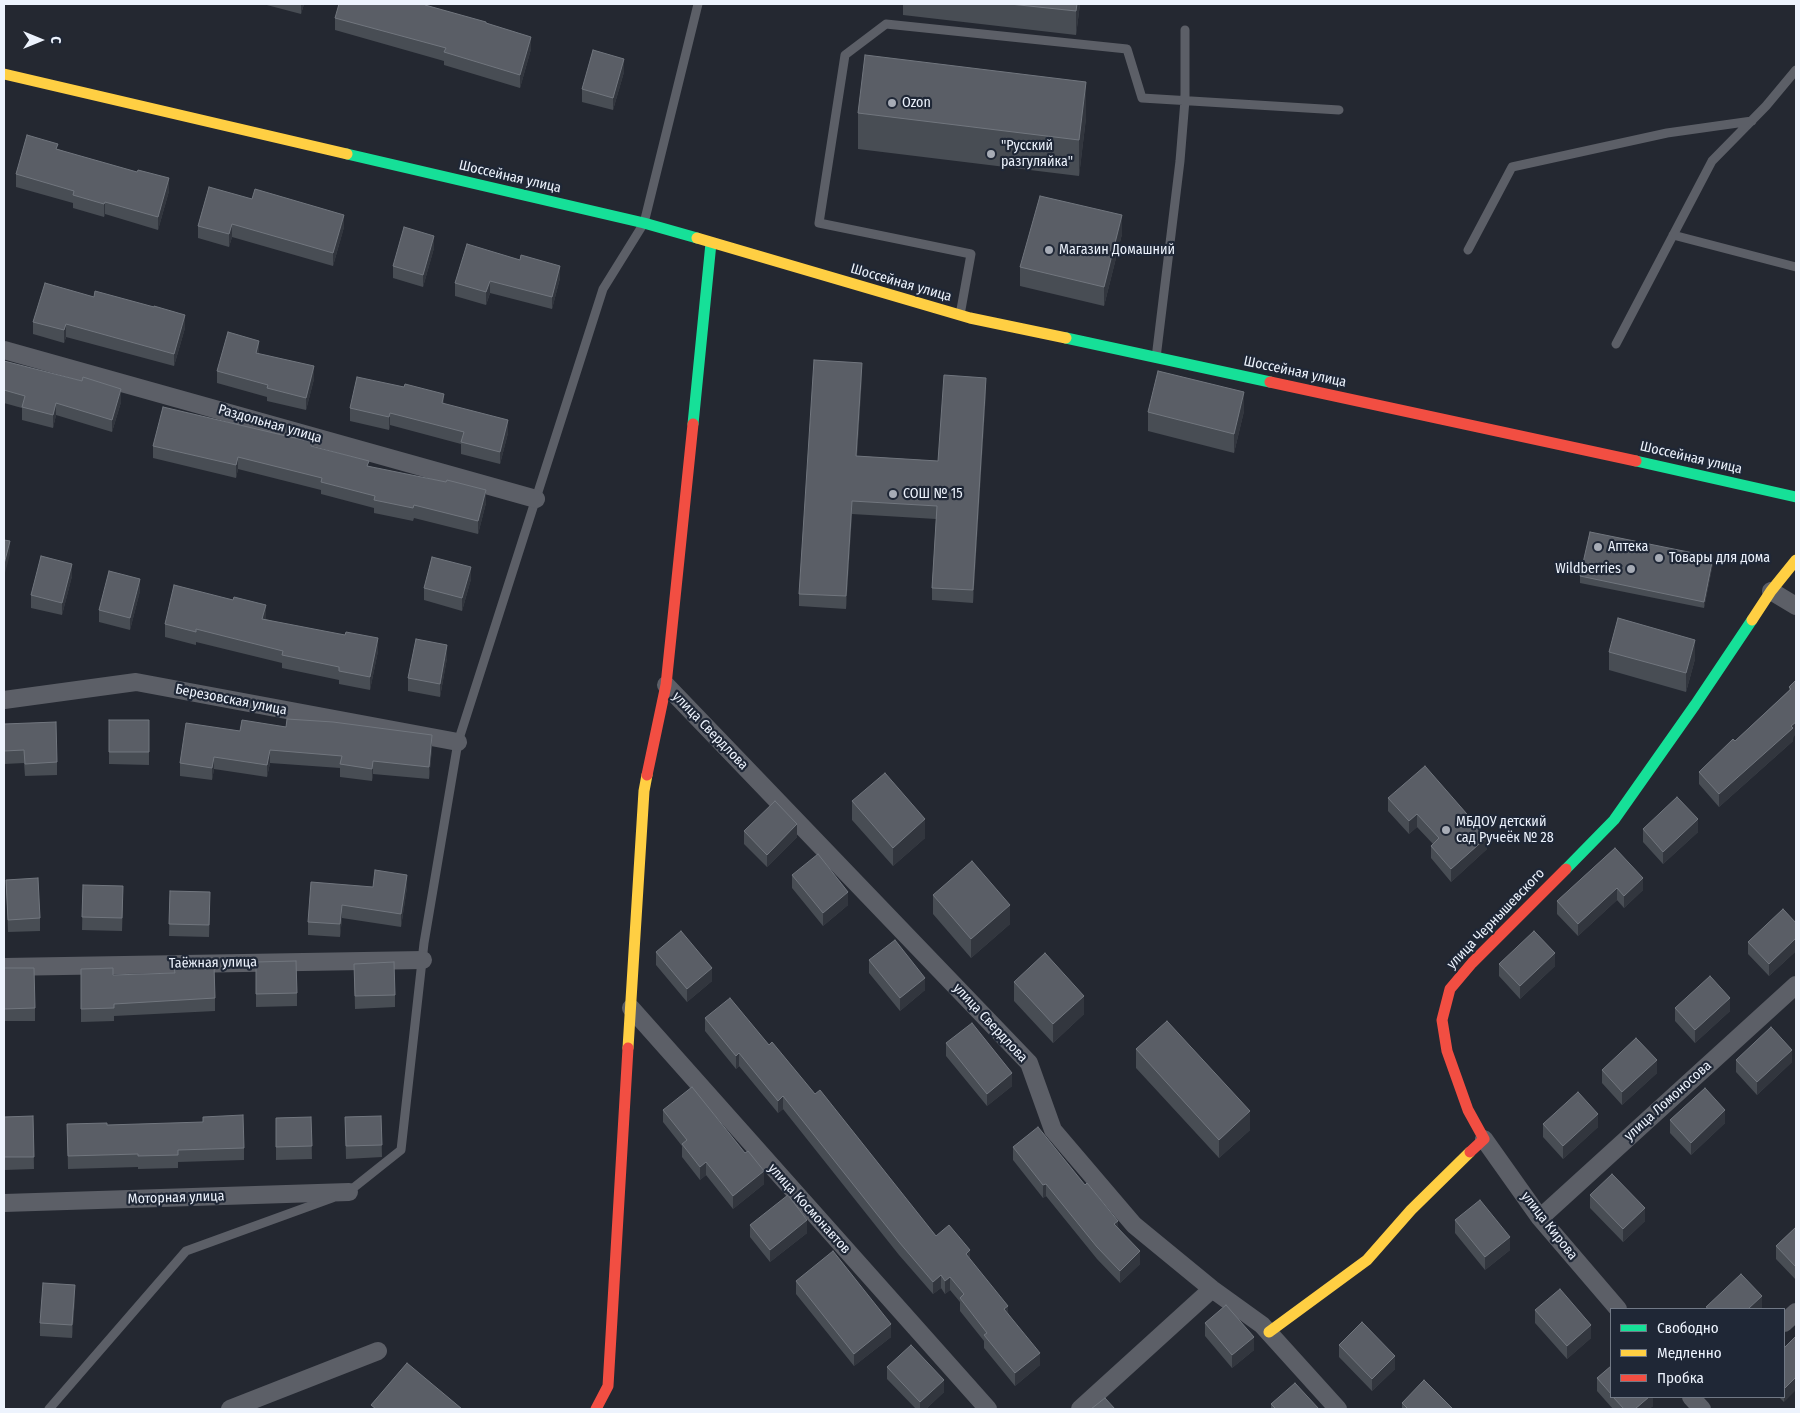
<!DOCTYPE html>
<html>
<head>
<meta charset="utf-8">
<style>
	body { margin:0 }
	#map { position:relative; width:1800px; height:1413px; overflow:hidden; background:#242831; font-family:"Fira Sans Condensed",sans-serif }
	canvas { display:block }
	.frame { position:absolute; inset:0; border:5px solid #edf3fd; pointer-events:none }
	.legend { position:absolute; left:1610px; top:1308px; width:175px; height:90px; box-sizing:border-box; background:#1f2736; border:1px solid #717986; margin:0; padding:6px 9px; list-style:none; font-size:15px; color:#edf3fd }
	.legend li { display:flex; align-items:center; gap:10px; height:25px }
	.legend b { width:25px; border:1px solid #717986 }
	.north { position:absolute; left:15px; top:15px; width:50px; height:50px; -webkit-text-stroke:4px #1f2736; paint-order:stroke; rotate:90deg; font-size:14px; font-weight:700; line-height:20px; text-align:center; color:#edf3fd }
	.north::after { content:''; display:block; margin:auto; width:18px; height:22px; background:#edf3fd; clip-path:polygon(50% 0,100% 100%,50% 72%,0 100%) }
</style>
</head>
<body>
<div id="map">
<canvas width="1800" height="1413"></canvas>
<div class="frame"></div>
<ul class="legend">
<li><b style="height:6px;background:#16e098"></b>Свободно</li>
<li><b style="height:6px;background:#ffcf43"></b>Медленно</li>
<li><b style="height:6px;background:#f24e42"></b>Пробка</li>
</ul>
<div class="north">С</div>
</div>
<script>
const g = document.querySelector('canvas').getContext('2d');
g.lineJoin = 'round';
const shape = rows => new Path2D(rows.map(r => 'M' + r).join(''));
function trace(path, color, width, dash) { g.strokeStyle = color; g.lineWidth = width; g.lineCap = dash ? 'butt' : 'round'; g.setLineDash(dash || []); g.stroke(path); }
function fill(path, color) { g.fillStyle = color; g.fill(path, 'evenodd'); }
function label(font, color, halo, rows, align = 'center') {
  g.font = font + ' "Fira Sans Condensed",sans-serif'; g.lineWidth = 4.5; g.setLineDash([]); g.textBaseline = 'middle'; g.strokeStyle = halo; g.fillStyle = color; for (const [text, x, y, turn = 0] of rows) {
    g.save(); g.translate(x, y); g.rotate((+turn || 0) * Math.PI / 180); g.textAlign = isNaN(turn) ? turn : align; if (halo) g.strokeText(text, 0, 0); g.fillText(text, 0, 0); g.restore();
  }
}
trace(shape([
	[1673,235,1796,267],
	[1468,250,1512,167,1667,133,1752,121],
	[960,315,971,254,819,223,845,55,886,24,1127,49,1142,98,1339,110],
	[1616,344,1712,161,1766,106,1796,70],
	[1156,358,1180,161,1185,100,1185,30],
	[347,1193,401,1150,424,943,458,742,603,289,644,223,698,4],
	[49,1409,186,1251,332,1198]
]), '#5c5f67', 9);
trace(shape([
	[4,350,536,499],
	[1771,591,1796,606],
	[666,685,1029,1063,1053,1130,1134,1225,1212,1289,1262,1325,1338,1409],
	[4,700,136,682,458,742],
	[4,967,423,960],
	[631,1008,988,1409],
	[1484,1139,1540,1218,1618,1309],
	[4,1203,349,1192],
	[1540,1218,1796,985],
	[1784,1323,1796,1312],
	[1691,1397,1702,1409],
	[230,1409,378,1351],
	[1080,1409,1212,1289]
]), '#5c5f67', 18);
trace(shape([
	[347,154,644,223,697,238],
	[1066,338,1270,382],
	[693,424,711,243],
	[1636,461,1796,497],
	[1566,869,1614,820,1695,705,1752,620]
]), '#16e098', 11);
trace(shape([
	[4,74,347,154],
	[697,238,970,318,1066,338],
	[1752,620,1771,591,1796,560],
	[628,1048,644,791,647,775],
	[1269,1332,1367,1260,1411,1210,1470,1152]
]), '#ffcf43', 11);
trace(shape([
	[1270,382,1636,461],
	[647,775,666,685,693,424],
	[1470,1152,1484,1139,1468,1110,1447,1051,1442,1020,1450,989,1472,963,1566,869],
	[596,1409,608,1386,628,1048]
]), '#f24e42', 11);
fill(shape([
	[263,4,304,4,301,14],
	[426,4,426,5,486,24,531,49,520,88,444,65,444,61,335,30,335,18],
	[903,4,1080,4,1076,35,903,15],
	[624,72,613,110,582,102,582,89],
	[858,113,1086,118,1079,176,858,149],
	[58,149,169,191,158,230,105,214,104,217,73,208,73,203,16,187,16,174],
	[209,187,344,227,333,266,232,237,229,247,198,238,198,226],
	[1122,234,1104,306,1020,286,1020,267],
	[434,248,423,287,393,278,393,266],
	[520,260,560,278,552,309,490,293,486,305,455,296,455,283],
	[33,322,185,328,174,366,66,337,64,343,33,334],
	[259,354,314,379,306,410,267,401,267,397,217,383,217,371],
	[4,357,4,361,121,402,112,432,56,415,53,428,22,420,22,408,4,403],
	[862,376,857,456,938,461,986,391,973,603,932,600,932,588,936,519,852,514,846,609,799,606,799,594],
	[444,404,508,433,500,464,461,454,461,444,390,425,389,430,350,421,350,408],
	[1244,411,1234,453,1148,431,1148,412],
	[153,446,312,446,369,466,486,503,478,534,414,518,413,521,374,513,374,508,321,494,321,490,238,469,236,478,153,458],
	[1713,563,1704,608,1580,583,1580,576],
	[72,576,62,615,31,608,31,595],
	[471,579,462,611,424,600,424,588],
	[140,591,130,630,99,622,99,610],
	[266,618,265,619,378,651,370,690,339,684,339,680,282,668,282,663,196,642,196,645,165,637,165,624],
	[1609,652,1695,659,1686,692,1609,670],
	[447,658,440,697,408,691,408,678],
	[1796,680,1793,741,1719,807,1699,784,1699,772,1735,741,1789,690,1789,687],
	[109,720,149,720,149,765,109,764],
	[4,724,57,762,57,775,25,776,24,763,4,764],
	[240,731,432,748,429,779,373,774,372,781,340,777,340,768,270,763,267,777,214,769,212,780,180,776,180,763],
	[1388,798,1487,849,1451,882,1431,858,1431,846,1433,844,1417,827,1409,834,1388,811],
	[852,801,925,838,893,866,852,820],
	[1643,829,1698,832,1663,864,1643,842],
	[744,831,797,837,767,867,744,844],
	[1615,848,1643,890,1624,908,1617,900,1578,936,1557,914,1557,901],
	[792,875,848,905,823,926,792,888],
	[6,880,40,918,40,931,8,932],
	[83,885,123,899,122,931,82,930],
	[373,887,407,887,401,927,342,918,340,937,308,935,308,922],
	[170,891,210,905,209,937,169,936],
	[933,895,1010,924,971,958,933,914],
	[1796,923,1796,951,1769,976,1748,954,1748,942],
	[656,952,712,981,687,1002,656,965],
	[869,960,925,990,900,1011,869,973],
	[256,962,297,993,297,1006,256,1007],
	[354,964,395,995,395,1007,355,1009],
	[1499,964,1555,966,1520,999,1499,976],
	[4,968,35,1008,35,1021,4,1021],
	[81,969,113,975,215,998,215,1011,114,1016,114,1021,81,1022],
	[1014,982,1084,1014,1053,1043,1014,1001],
	[1675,1008,1730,1011,1695,1043,1675,1021],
	[705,1018,769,1045,815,1094,936,1236,970,1259,1008,1313,1040,1365,1015,1386,984,1348,984,1341,960,1311,960,1302,950,1290,945,1294,941,1288,933,1294,899,1255,783,1109,778,1113,739,1066,736,1069,705,1031],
	[946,1043,1012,1086,987,1106,946,1056],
	[1136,1049,1250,1130,1219,1158,1136,1068],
	[1736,1060,1792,1062,1757,1095,1736,1072],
	[1602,1070,1657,1073,1622,1105,1602,1083],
	[663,1110,764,1184,733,1209,706,1175,700,1180,682,1157,682,1146,663,1122],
	[33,1116,34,1169,4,1170,4,1117],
	[381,1116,382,1157,346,1159,345,1117],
	[311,1117,312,1159,276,1160,276,1118],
	[1670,1120,1725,1123,1691,1155,1670,1133],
	[67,1124,107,1125,244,1148,244,1160,178,1162,178,1168,138,1169,138,1167,68,1169],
	[1543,1124,1598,1127,1563,1159,1543,1137],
	[1013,1147,1118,1227,1140,1264,1120,1283,1097,1259,1046,1196,1043,1198,1013,1160],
	[1590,1195,1645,1221,1623,1242,1590,1208],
	[1455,1220,1510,1250,1485,1270,1455,1233],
	[750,1225,807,1233,770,1262,750,1237],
	[1796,1227,1796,1280,1776,1259,1776,1246],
	[796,1281,891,1337,854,1366,796,1294],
	[75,1298,72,1338,40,1336,40,1323],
	[1535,1310,1591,1338,1567,1359,1535,1323],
	[1205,1323,1254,1350,1232,1368,1205,1336],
	[1796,1336,1784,1402,1779,1397,1784,1397,1784,1348],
	[1339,1345,1395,1369,1372,1391,1339,1357],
	[1611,1366,1611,1397,1653,1397,1653,1406,1649,1409,1613,1409,1597,1391,1597,1378],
	[887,1367,944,1392,926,1409,916,1409,887,1379],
	[1402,1403,1453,1409,1402,1409],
	[1271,1404,1319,1409,1271,1409]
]), '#484d54');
fill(shape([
	[301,4,304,4,301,14],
	[1077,4,1080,4,1076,35,1076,11],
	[531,37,531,49,520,88,520,75],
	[624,59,624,72,613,110,613,98],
	[1086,82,1086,118,1079,176,1079,140],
	[169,178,169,191,158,230,158,217],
	[105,202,105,214,104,217,104,204],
	[344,215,344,227,333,266,333,253],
	[1122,215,1122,234,1104,306,1104,287],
	[232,224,232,237,229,247,229,234],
	[434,236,434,248,423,287,423,275],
	[560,266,560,278,552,309,552,297],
	[490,281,490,293,486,305,486,292],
	[185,315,185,328,174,366,174,354],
	[66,324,66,337,64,343,64,330],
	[259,341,259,354,256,353],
	[862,363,862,376,856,468,856,456],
	[314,366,314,379,306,410,306,398],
	[986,378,986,391,973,603,973,590],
	[121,389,121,402,112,432,112,420],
	[1244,392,1244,411,1234,453,1234,434],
	[444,394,444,406,442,403],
	[56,403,56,415,53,428,53,415],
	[390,413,390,425,389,430,389,417],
	[508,420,508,433,500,464,500,452],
	[238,457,238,469,236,478,236,465],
	[486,490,486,503,478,534,478,521],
	[852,501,852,514,846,609,846,596],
	[10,541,10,554,4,577,4,564],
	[1713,557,1713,563,1704,608,1704,602],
	[72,564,72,576,62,615,62,603],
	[471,567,471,579,462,611,462,598],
	[140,579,140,591,130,630,130,618],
	[266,605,266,618,262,631,262,619],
	[378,638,378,651,370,690,370,677],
	[1695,640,1695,659,1686,692,1686,673],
	[447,645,447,658,440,697,440,684],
	[1796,722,1796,734,1793,738,1793,741,1719,807,1719,794],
	[432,735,432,748,429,779,429,767],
	[270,750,270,763,267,777,267,765],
	[214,757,214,769,212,780,212,768],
	[373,761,373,774,372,781,372,769],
	[1417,814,1417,827,1409,834,1409,821],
	[925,819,925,838,893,866,893,848],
	[1698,819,1698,832,1663,864,1663,852],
	[797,824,797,837,767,867,767,855],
	[1487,837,1487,849,1451,882,1451,869],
	[407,875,407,887,401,927,401,914],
	[1643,878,1643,890,1624,908,1624,896],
	[1617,888,1617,900,1578,936,1578,924],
	[848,892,848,905,823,926,823,913],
	[342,905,342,918,340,937,340,924],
	[1010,905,1010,924,971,958,971,939],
	[1796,938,1796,951,1769,976,1769,964],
	[1555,953,1555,966,1520,999,1520,986],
	[712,968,712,981,687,1002,687,989],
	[925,978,925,990,900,1011,900,998],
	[1084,996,1084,1014,1053,1043,1053,1024],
	[1730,998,1730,1011,1695,1043,1695,1030],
	[1792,1050,1792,1062,1757,1095,1757,1082],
	[739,1053,739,1066,736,1069,736,1056],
	[1657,1060,1657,1073,1622,1105,1622,1092],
	[1012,1073,1012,1086,987,1106,987,1094],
	[783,1096,783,1109,778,1113,778,1101],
	[1725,1110,1725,1123,1691,1155,1691,1143],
	[1250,1111,1250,1130,1219,1158,1219,1140],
	[1598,1114,1598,1127,1563,1159,1563,1146],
	[706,1162,706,1175,700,1180,700,1167],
	[764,1171,764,1184,733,1209,733,1196],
	[1046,1184,1046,1196,1043,1198,1043,1185],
	[1645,1208,1645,1221,1623,1242,1623,1229],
	[807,1220,807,1233,770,1262,770,1250],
	[1118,1221,1118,1234,1114,1224],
	[1510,1237,1510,1250,1485,1270,1485,1257],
	[970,1250,970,1263,966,1254],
	[1140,1251,1140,1264,1120,1283,1120,1271],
	[941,1275,941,1288,933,1294,933,1282],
	[950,1277,950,1290,945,1294,945,1281],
	[75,1285,75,1298,72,1338,72,1325],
	[1762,1296,1762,1309,1748,1309],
	[1008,1306,1008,1319,1004,1309],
	[891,1324,891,1337,854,1366,854,1354],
	[1591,1325,1591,1338,1567,1359,1567,1346],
	[1254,1337,1254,1350,1232,1368,1232,1355],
	[1040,1353,1040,1365,1015,1386,1015,1373],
	[1395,1356,1395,1369,1372,1391,1372,1379],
	[1796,1377,1796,1390,1784,1402,1784,1389],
	[944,1380,944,1392,926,1409,920,1409,920,1402],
	[1649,1397,1653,1397,1653,1406,1649,1409,1635,1409]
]), '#32363e');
const building = shape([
	[339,4,426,4,425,5,486,22,486,23,531,37,520,75,444,52,446,48,335,18,339,4],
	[1010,4,1077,4,1076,11,1010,4],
	[593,50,624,59,613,98,582,89,593,50],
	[865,55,1086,82,1079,140,858,113,865,55],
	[27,135,58,144,56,149,137,172,138,170,169,178,158,217,105,202,104,204,73,195,74,191,16,174,27,135],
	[209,187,252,199,255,189,344,215,333,253,232,224,229,234,198,226,209,187],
	[1040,196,1122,215,1104,287,1020,267,1040,196],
	[404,227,434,236,423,275,393,266,404,227],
	[467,244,520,260,521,255,560,266,552,297,490,281,486,292,455,283,467,244],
	[45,283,94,297,95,291,154,307,154,306,185,315,174,354,66,324,64,330,33,322,45,283],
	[228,332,259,341,256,353,314,366,306,398,267,388,268,385,217,371,228,332],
	[814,360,862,363,856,456,938,461,944,375,986,378,973,590,932,588,937,506,852,501,846,596,799,594,814,360],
	[4,361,82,381,83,377,121,389,112,420,56,403,53,415,22,407,25,396,4,390,4,361],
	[1158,371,1244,392,1234,434,1148,412,1158,371],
	[357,377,404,387,405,384,444,394,442,403,508,420,500,452,461,442,464,432,390,413,389,417,350,408,357,377],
	[163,407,312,442,311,446,369,461,367,466,446,482,447,480,486,490,478,521,414,505,413,508,374,500,375,496,321,482,322,478,238,457,236,465,153,446,163,407],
	[1590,532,1713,557,1704,602,1580,576,1590,532],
	[4,540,10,541,4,564,4,540],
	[41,556,72,564,62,603,31,595,41,556],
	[432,557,471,567,462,598,424,588,432,557],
	[109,571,140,579,130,618,99,610,109,571],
	[174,585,233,600,234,597,266,605,262,619,345,635,346,632,378,638,370,677,339,671,339,667,282,655,283,651,196,629,196,632,165,624,174,585],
	[1618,618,1695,640,1686,673,1609,652,1618,618],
	[416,639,447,645,440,684,408,678,416,639],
	[1796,680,1796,722,1791,726,1793,728,1719,794,1699,772,1733,739,1735,741,1791,689,1789,687,1796,680],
	[287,719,333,722,432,735,429,767,373,761,372,769,340,764,342,756,270,750,267,765,214,757,212,768,180,763,186,723,240,731,242,720,286,727,287,719],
	[109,720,149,720,149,752,109,752,109,720],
	[56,722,57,762,25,764,24,750,4,751,4,724,56,722],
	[1425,766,1487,837,1451,869,1431,846,1439,838,1417,814,1409,821,1388,798,1425,766],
	[885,773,925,819,893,848,852,801,885,773],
	[1677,797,1698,819,1663,852,1643,829,1677,797],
	[775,801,797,824,767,855,744,831,775,801],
	[1615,848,1643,878,1624,896,1617,888,1578,924,1557,901,1615,848],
	[818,854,848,892,823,913,792,875,818,854],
	[972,861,1010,905,971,939,933,895,972,861],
	[375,870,407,875,401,914,342,905,340,924,308,922,311,882,373,887,375,870],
	[38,878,40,918,8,920,6,880,38,878],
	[83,885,123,886,122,918,82,917,83,885],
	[170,891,210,892,209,925,169,924,170,891],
	[1783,909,1796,923,1796,938,1769,964,1748,942,1783,909],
	[681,931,712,968,687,989,656,952,681,931],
	[1534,931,1555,953,1520,986,1499,964,1534,931],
	[895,940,925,978,900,998,869,960,895,940],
	[1045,953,1084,996,1053,1024,1014,982,1045,953],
	[296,961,297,993,256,994,256,962,296,961],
	[394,962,395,995,355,996,354,964,394,962],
	[214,966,215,998,114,1004,114,1008,81,1009,81,969,113,968,113,975,175,973,174,967,214,966],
	[4,968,34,968,35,1008,4,1009,4,968],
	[1710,976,1730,998,1695,1030,1675,1008,1710,976],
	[730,998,769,1045,772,1042,815,1094,820,1090,936,1236,949,1225,970,1250,966,1254,1008,1306,1004,1309,1040,1353,1015,1373,984,1335,987,1333,960,1298,964,1294,950,1277,945,1281,941,1275,933,1282,899,1242,783,1096,778,1101,739,1053,736,1056,705,1018,730,998],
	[1167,1021,1250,1111,1219,1140,1136,1049,1167,1021],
	[972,1023,1012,1073,987,1094,946,1043,972,1023],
	[1771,1027,1792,1050,1757,1082,1736,1060,1771,1027],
	[1636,1038,1657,1060,1622,1092,1602,1070,1636,1038],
	[692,1087,745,1153,748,1151,764,1171,733,1196,706,1162,700,1167,682,1144,687,1140,663,1110,692,1087],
	[1705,1088,1725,1110,1691,1143,1670,1120,1705,1088],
	[1578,1092,1598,1114,1563,1146,1543,1124,1578,1092],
	[243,1115,244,1148,178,1150,178,1155,138,1156,138,1154,68,1156,67,1124,107,1123,107,1125,203,1122,203,1117,243,1115],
	[33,1116,34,1157,4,1157,4,1117,33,1116],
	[381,1116,382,1145,346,1146,345,1117,381,1116],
	[311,1117,312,1146,276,1147,276,1118,311,1117],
	[1038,1127,1085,1185,1087,1183,1118,1221,1114,1224,1140,1251,1120,1271,1097,1247,1046,1184,1043,1185,1013,1147,1038,1127],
	[1612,1174,1645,1208,1623,1229,1590,1195,1612,1174],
	[788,1195,807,1220,770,1250,750,1225,788,1195],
	[1480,1200,1510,1237,1485,1257,1455,1220,1480,1200],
	[1796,1227,1796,1267,1776,1246,1796,1227],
	[833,1251,891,1324,854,1354,796,1281,833,1251],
	[1741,1274,1762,1296,1748,1309,1709,1309,1706,1307,1741,1274],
	[43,1283,75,1285,72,1325,40,1323,43,1283],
	[1560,1289,1591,1325,1567,1346,1535,1310,1560,1289],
	[1226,1305,1254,1337,1232,1355,1205,1323,1226,1305],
	[1362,1322,1395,1356,1372,1379,1339,1345,1362,1322],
	[1796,1336,1796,1377,1784,1389,1784,1348,1796,1336],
	[911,1345,944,1380,920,1402,887,1367,911,1345],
	[407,1363,462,1409,376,1409,371,1405,407,1363],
	[1611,1366,1611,1394,1597,1378,1611,1366],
	[1424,1380,1453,1409,1408,1409,1402,1403,1424,1380],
	[1295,1383,1319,1409,1276,1409,1271,1404,1295,1383],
	[1613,1397,1649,1397,1635,1409,1624,1409,1613,1397],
	[1105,1398,1115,1409,1091,1409,1105,1398]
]);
fill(building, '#5a5e66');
trace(building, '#71767e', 1);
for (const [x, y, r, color] of [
	[892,103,5,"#a7acb6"],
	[991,154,5,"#a7acb6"],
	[1049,250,5,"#a7acb6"],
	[893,494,5,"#a7acb6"],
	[1598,547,5,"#a7acb6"],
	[1659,558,5,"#a7acb6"],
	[1631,569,5,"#a7acb6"],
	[1446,830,5,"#a7acb6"]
]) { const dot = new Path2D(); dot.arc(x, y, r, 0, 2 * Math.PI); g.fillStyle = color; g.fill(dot); trace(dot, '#1f2736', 2); }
label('14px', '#edf3fd', '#1f2736', [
	["Ozon",902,103],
	["\"Русский",1001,146],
	["разгуляйка\"",1001,162],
	["Магазин Домашний",1059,250],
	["СОШ № 15",903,494],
	["Аптека",1608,547],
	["Товары для дома",1669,558],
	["Wildberries",1621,569,"right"],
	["МБДОУ детский",1456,822],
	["сад Ручеёк № 28",1456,838]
], 'left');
label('14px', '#edf3fd', '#1f2736', [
	["Шоссейная улица",510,177,13],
	["Шоссейная улица",901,283,16],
	["Шоссейная улица",1295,372,12],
	["Раздольная улица",270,424,16],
	["Шоссейная улица",1691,458,13],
	["Березовская улица",231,700,11],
	["улица Свердлова",710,731,46],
	["улица Чернышевского",1496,919,-46],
	["Таёжная улица",213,963,-1],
	["улица Свердлова",990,1023,47],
	["улица Ломоносова",1668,1101,-42],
	["Моторная улица",176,1198,-2],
	["улица Космонавтов",809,1209,48],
	["улица Кирова",1549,1226,52]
]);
</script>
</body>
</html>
